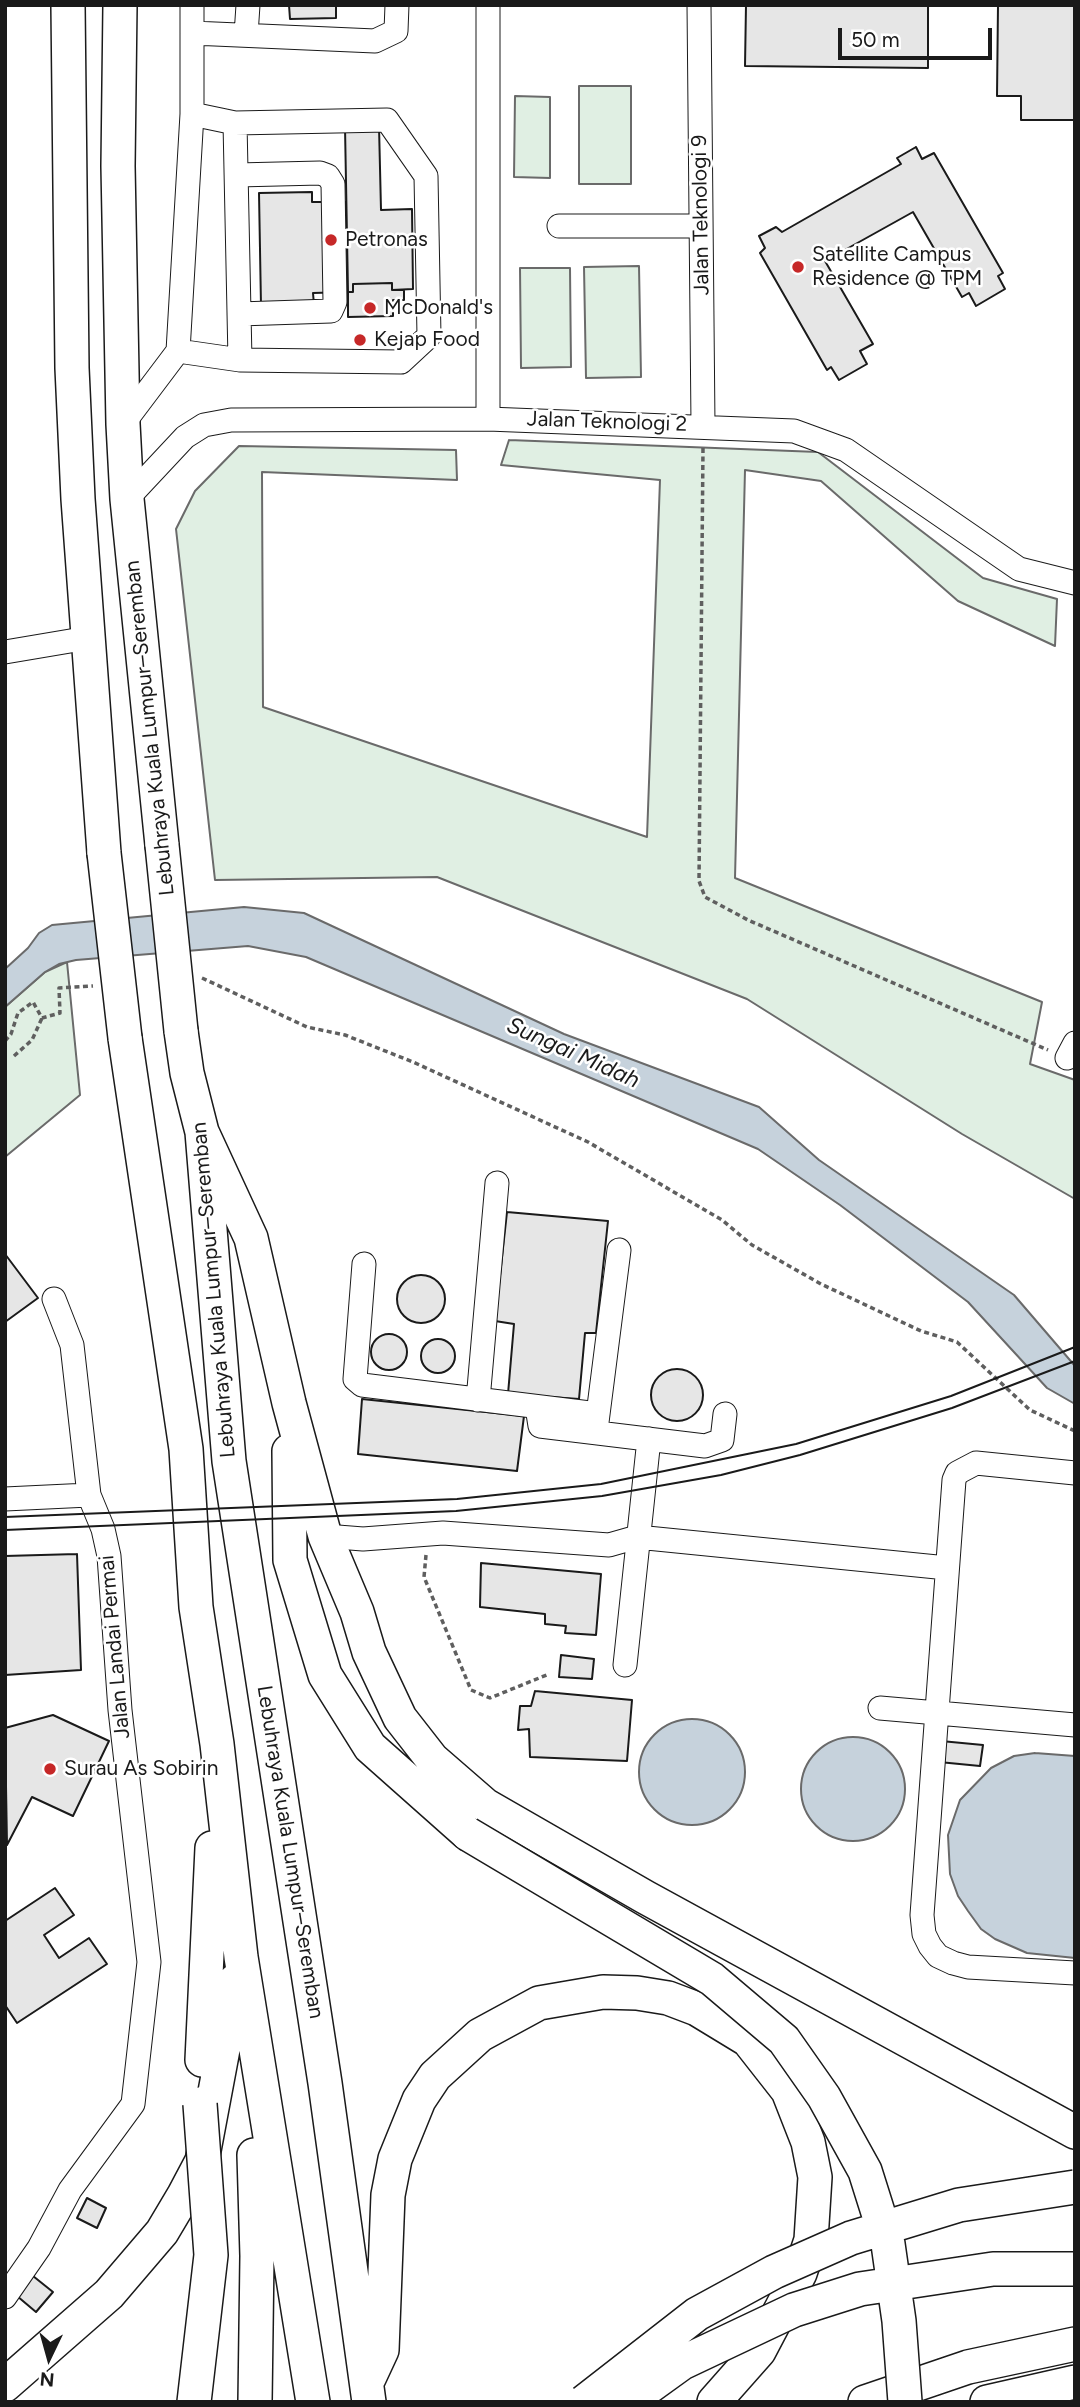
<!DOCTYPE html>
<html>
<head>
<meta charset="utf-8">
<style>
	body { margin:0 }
	#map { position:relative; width:1080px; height:2407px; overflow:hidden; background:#fff; font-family:Figtree,sans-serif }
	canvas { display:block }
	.frame { position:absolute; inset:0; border:7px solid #1a1a1a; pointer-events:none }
	.north { position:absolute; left:14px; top:2323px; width:70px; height:70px; -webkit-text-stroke:5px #fff; paint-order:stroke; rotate:185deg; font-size:19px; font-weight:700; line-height:28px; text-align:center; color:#1a1a1a }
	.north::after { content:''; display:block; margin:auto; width:24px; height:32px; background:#1a1a1a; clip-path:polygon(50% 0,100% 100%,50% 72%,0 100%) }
	.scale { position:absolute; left:838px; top:28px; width:154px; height:32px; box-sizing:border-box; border:4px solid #1a1a1a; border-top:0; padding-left:9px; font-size:21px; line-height:24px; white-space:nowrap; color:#1a1a1a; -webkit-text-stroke:5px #fff; paint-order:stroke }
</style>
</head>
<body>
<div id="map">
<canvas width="1080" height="2407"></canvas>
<div class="frame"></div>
<div class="north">N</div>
<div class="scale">50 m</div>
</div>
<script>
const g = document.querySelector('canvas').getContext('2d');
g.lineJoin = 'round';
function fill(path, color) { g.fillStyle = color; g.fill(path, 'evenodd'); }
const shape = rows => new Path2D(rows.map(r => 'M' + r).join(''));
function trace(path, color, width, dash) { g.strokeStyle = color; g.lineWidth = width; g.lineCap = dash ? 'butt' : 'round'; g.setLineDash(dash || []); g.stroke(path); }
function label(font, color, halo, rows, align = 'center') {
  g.font = font + ' Figtree,sans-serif'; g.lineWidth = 5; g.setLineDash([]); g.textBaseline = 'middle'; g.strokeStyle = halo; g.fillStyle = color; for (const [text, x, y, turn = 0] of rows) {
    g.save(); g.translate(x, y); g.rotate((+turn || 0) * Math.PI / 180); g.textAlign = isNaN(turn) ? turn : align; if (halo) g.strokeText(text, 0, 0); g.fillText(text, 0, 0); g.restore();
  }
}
const green = shape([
	[579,86,631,86,631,184,579,184,579,86],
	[515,96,550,97,550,178,514,177,515,96],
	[639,266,641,377,586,378,584,267,639,266],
	[520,268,570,268,571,367,521,368,520,268],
	[509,440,818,452,983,578,1057,599,1055,646,958,601,821,481,745,470,735,878,1042,1002,1030,1064,1075,1080,1075,1199,962,1134,747,999,437,877,215,880,176,529,195,491,239,446,456,450,457,480,262,472,263,707,647,837,660,480,501,465,509,440],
	[67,962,80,1095,5,1157,5,1007,45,972,67,962]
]);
fill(green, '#e0efe3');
trace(green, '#6a6a6a', 2);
const water = shape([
	[244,907,304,913,564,1034,759,1107,819,1160,1014,1295,1075,1366,1075,1404,1047,1388,968,1302,840,1205,758,1149,306,957,248,946,76,960,59,964,45,972,5,1007,5,969,28,948,39,933,52,925,244,907],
	'639 1772a53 53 0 1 1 106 0a53 53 0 1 1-106 0Z',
	'801 1789a52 52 0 1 1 104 0a52 52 0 1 1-104 0Z',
	[1035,1753,1075,1756,1075,1958,1027,1953,995,1939,981,1929,968,1911,958,1896,950,1874,948,1835,960,1800,991,1768,1014,1756,1035,1753]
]);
fill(water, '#c6d2dc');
trace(water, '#6a6a6a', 2);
const building = shape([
	[289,5,336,5,336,18,290,19,289,5],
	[746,5,928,5,928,68,745,66,746,5],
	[998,5,1075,5,1075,120,1021,120,1021,96,997,96,998,5],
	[379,126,381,210,412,209,413,289,392,290,392,283,353,284,353,292,348,292,345,127,379,126],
	[916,147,922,159,934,153,1003,273,998,276,1005,289,976,306,969,293,962,297,913,212,825,261,873,344,860,351,867,364,839,380,831,367,827,370,760,253,765,248,759,236,776,227,782,232,901,164,897,158,916,147],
	[312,192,312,202,346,202,348,292,313,293,314,305,261,306,259,193,312,192],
	[392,283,392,290,404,290,404,300,393,300,393,316,348,317,348,292,353,292,353,284,392,283],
	[507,1212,608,1221,596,1333,585,1333,579,1399,508,1394,514,1324,495,1321,507,1212],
	[5,1254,38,1298,5,1322,5,1254],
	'397 1299a24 24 0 1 1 48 0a24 24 0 1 1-48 0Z',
	'371 1352a18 18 0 1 1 36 0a18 18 0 1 1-36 0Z',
	'421 1356a17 17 0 1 1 34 0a17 17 0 1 1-34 0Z',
	'651 1395a26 26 0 1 1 52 0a26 26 0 1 1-52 0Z',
	[362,1399,524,1416,517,1471,358,1454,362,1399],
	[77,1554,81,1670,5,1675,5,1556,77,1554],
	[481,1563,601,1574,596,1635,565,1633,566,1626,545,1624,545,1614,480,1607,481,1563],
	[561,1655,594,1659,592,1679,559,1677,561,1655],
	[535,1691,632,1700,627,1761,530,1757,529,1729,518,1730,520,1706,531,1706,535,1691],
	[53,1715,109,1741,73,1816,32,1797,7,1845,5,1728,53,1715],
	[941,1741,983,1745,980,1766,939,1762,941,1741],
	[55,1888,74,1915,44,1935,59,1958,89,1938,107,1964,17,2023,5,2005,5,1921,55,1888],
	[87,2198,106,2208,97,2228,77,2218,87,2198],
	[33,2276,53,2292,36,2312,17,2296,33,2276]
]);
fill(building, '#e6e6e6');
trace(building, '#1a1a1a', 2);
const minor = shape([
	[699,5,703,425],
	[192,33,375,41,396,31,397,5],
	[246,35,248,5],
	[192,114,235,123],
	[237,175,320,173,328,176,333,184,335,302,331,311,239,314],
	[559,226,701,226],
	[178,351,240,360,401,362,429,336,426,176,387,120,235,123,240,360],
	[488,419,488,5],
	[123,424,178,351,192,114,192,5],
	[127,499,185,437,204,425,231,420,488,419,794,431,846,450,1019,569,1075,583],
	[5,652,88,638],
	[1067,1058,1075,1043],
	[364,1264,355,1379,362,1385,598,1414],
	[478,1400,497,1183],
	[537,1407,540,1426,705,1446,722,1440,725,1414],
	[596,1430,619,1250],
	[1075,1473,976,1463,957,1473,954,1480,922,1915,924,1934,930,1946,938,1956,953,1963,968,1967,1075,1973],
	[5,1499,89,1495],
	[325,1536,363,1539,443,1533,609,1545,637,1537,947,1568],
	[625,1665,649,1439],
	[880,1708,1075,1725],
	[5,2297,39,2248,70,2190,133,2104,149,1962,120,1710,109,1556,103,1529,89,1495,72,1345,54,1299]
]);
const highway = shape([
	[68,5,72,368,78,499,104,853],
	[120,5,118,166,123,424,127,499,162,845],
	[181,1031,187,1073,202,1132,229,1461,325,2083,369,2402],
	[125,1038,186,1449,196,1607,217,1744,241,1957,313,2402],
	[202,1132,251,1238,289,1403,325,1536,357,1612,369,1652,400,1718,432,1759,485,1805,645,1897,1075,2132],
	[289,1451,290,1560,325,1675,370,1747,468,1834],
	[202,2060,212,1848],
	[254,2155,257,2256,255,2402],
	[369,2378,382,2350,388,2195,395,2159,419,2100,435,2076,480,2035,539,2003,603,1992,637,1993,668,1998,697,2009,748,2040,788,2091,808,2142,815,2177,811,2240,800,2273,759,2351,714,2402],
	[5,2385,109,2294,162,2232,184,2195,202,2161,236,1980],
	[865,2402,968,2367,1075,2344],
	[987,2402,1075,2382]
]);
trace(minor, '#1a1a1a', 25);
trace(highway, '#1a1a1a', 36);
trace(shape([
	[703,448,699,881,705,897,748,920,1048,1050],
	[202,978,307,1027,345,1035,413,1062,588,1142,722,1220,752,1245,821,1284,921,1331,957,1342,1030,1410,1075,1431],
	[5,1041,11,1034,18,1013,33,1002,42,1018,60,1013,59,988,93,986],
	[14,1056,32,1040,42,1018],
	[426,1555,424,1577,471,1690,490,1698,549,1674]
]), '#5f5f5f', 3.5, [5, 3.5]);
trace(minor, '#fff', 23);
trace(highway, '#fff', 33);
trace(shape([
	[5,1517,457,1499,601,1484,796,1444,951,1396,1075,1347],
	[5,1530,456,1511,602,1496,721,1475,800,1455,952,1408,1075,1361]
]), '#1a1a1a', 2);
const highwayBridge = shape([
	[162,845,181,1031],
	[104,853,125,1038],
	[468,1834,712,1979,784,2040,824,2097,865,2171,888,2244,899,2321,905,2402],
	[194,2402,211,2255,200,2104],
	[584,2402,697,2314,774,2272,851,2238,959,2205,1075,2187],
	[628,2402,682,2363,794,2310,860,2289,993,2269,1075,2269]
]);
trace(highwayBridge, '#1a1a1a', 36, []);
trace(highwayBridge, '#fff', 33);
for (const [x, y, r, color] of [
	[331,240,7,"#c62828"],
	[798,267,7,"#c62828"],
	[370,308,7,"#c62828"],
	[360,340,7,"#c62828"],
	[50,1769,7,"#c62828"]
]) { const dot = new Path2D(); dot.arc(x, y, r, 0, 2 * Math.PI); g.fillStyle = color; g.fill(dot); trace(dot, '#fff', 2.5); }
label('21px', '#1a1a1a', '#fff', [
	["Jalan Teknologi 9",701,215,-91],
	["Jalan Teknologi 2",607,422,2],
	["Lebuhraya Kuala Lumpur–Seremban",150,728,-96],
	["Lebuhraya Kuala Lumpur–Seremban",214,1290,-95],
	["Jalan Landai Permai",115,1647,-95],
	["Lebuhraya Kuala Lumpur–Seremban",290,1852,81]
]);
label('21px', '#1a1a1a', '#fff', [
	["Petronas",345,240],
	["Satellite Campus",812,255],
	["Residence @ TPM",812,279],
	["McDonald's",384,308],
	["Kejap Food",374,340],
	["Surau As Sobirin",64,1769]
], 'left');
label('italic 23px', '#1a1a1a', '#fff', [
	["Sungai Midah",573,1053,24]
]);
</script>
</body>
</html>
